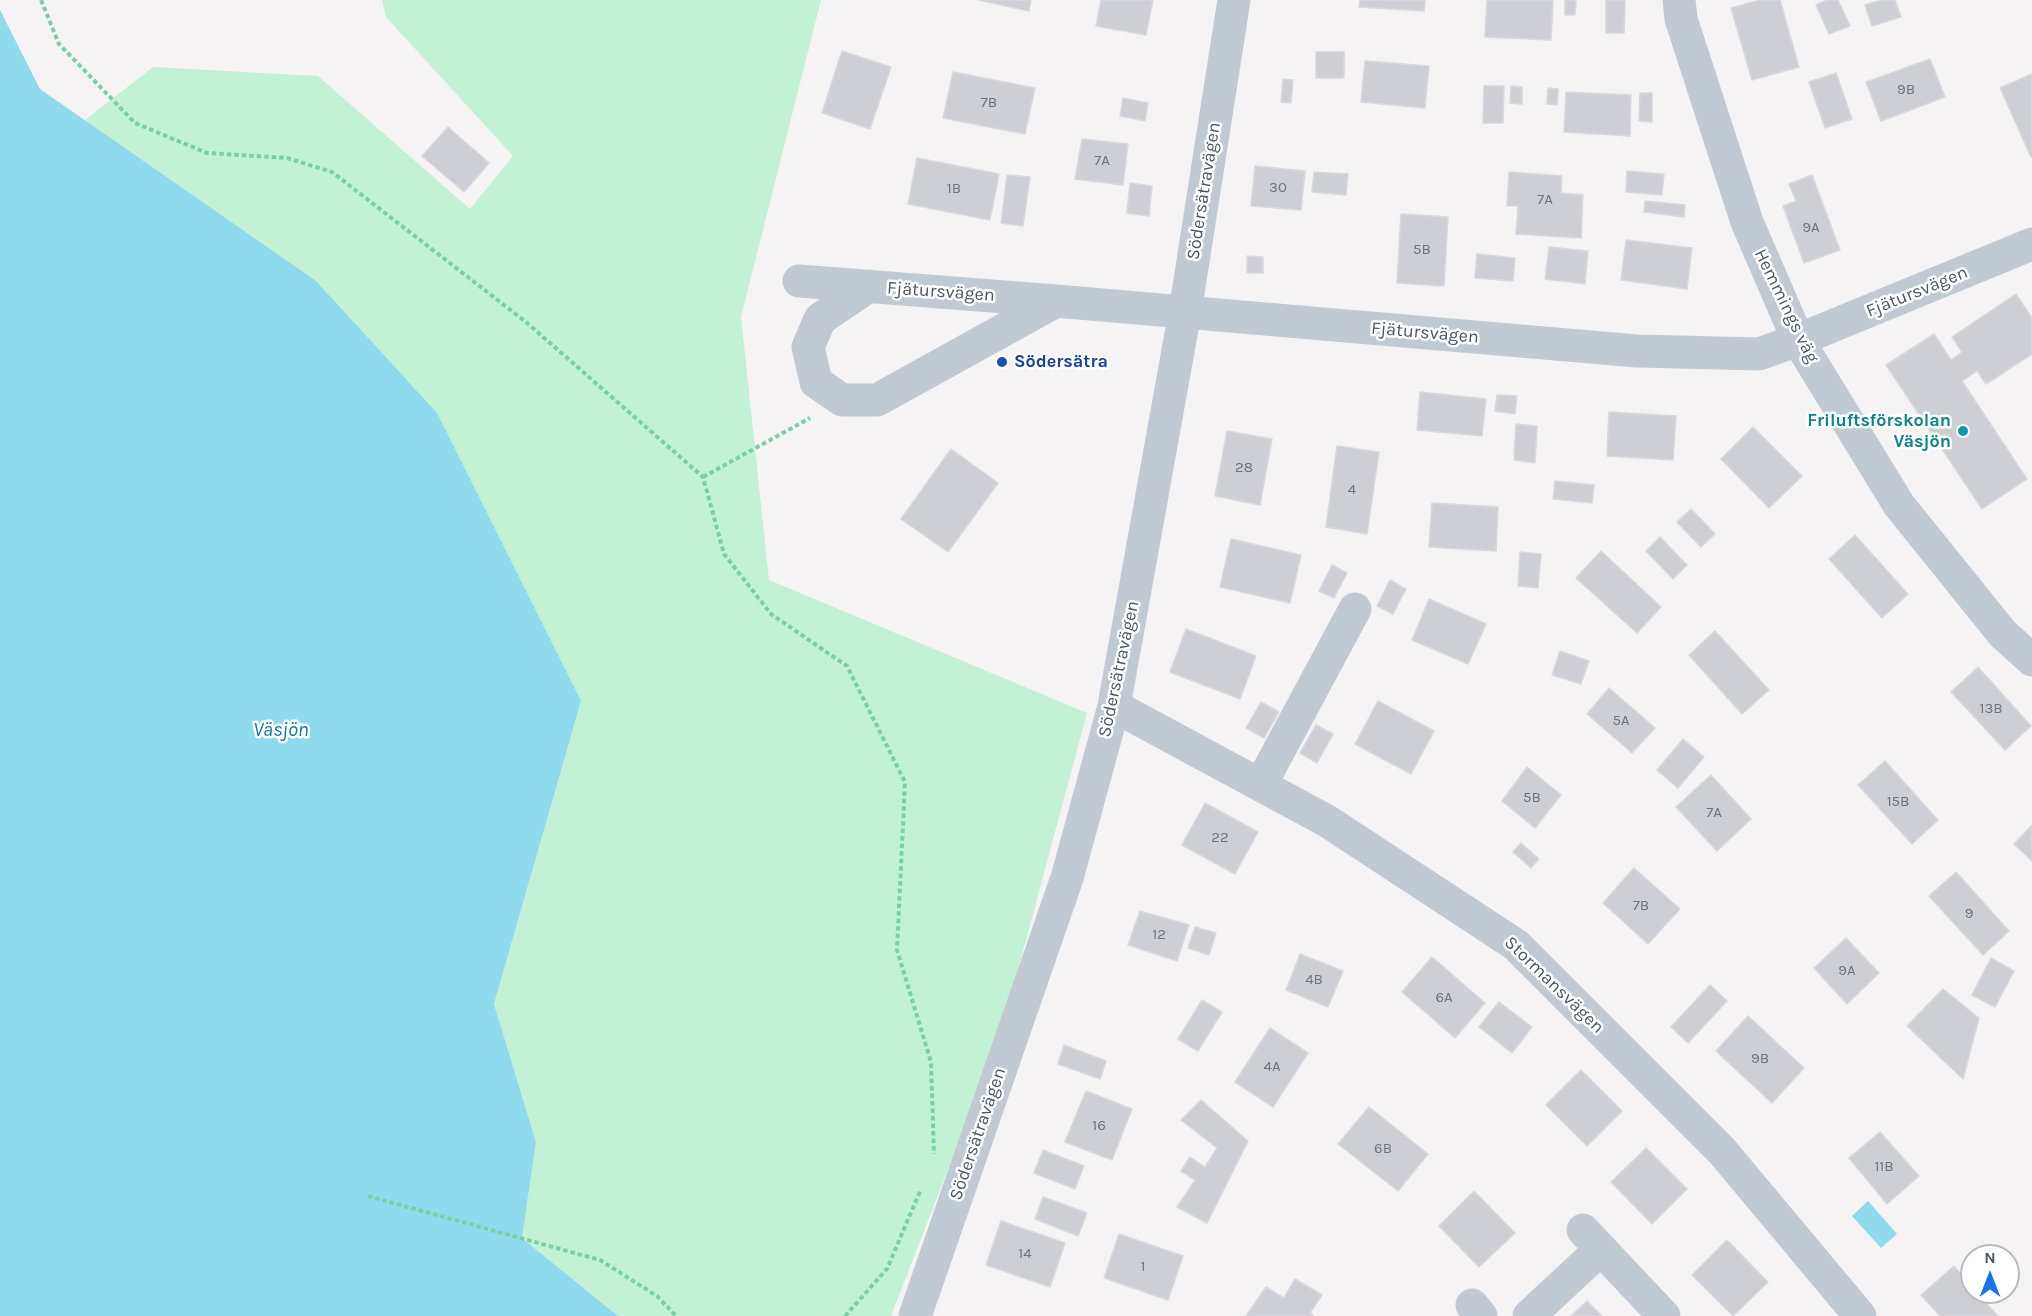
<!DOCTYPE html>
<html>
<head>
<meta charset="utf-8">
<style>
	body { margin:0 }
	#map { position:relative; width:2032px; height:1316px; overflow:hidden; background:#f5f3f3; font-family:Karla,sans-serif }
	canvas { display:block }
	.north { position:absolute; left:1960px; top:1244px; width:60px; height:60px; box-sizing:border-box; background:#fff; border:2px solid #b7bbc0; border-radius:50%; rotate:0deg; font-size:16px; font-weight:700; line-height:24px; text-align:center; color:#4a5661 }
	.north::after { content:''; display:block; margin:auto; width:21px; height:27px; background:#1a73e8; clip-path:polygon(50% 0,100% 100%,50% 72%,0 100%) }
</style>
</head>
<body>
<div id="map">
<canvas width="2032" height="1316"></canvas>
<div class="north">N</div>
</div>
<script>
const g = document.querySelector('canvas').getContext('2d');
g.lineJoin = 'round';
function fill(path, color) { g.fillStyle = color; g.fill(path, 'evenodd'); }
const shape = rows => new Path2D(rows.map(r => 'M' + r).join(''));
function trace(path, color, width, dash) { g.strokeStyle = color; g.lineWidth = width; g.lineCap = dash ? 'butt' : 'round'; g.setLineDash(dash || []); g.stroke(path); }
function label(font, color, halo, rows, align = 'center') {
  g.font = font + ' Karla,sans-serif'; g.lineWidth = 5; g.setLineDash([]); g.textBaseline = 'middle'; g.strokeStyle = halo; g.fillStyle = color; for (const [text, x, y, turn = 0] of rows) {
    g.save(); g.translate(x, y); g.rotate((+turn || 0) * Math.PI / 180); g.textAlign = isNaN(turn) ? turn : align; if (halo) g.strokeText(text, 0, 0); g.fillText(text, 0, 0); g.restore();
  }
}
fill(shape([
	[382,0,821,0,741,317,769,580,1087,713,1001,1033,891,1316,618,1316,522,1238,536,1142,494,1004,581,701,85,120,153,67,318,76,470,209,513,156,386,17]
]), '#c3f1d5');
fill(shape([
	[0,10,40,89,316,281,437,413,581,701,494,1004,536,1142,522,1238,618,1316,0,1316],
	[1868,1201,1897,1234,1881,1248,1852,1216]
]), '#90daee');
const building = shape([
	[979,0,1031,0,1029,11,979,0],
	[1101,0,1153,0,1146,35,1096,26,1101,0],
	[1360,0,1425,0,1424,11,1359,7,1360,0],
	[1487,0,1553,0,1551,40,1485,37,1487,0],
	[1565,0,1576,0,1575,15,1565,15,1565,0],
	[1606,0,1625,0,1624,33,1606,33,1606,0],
	[1760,0,1780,0,1799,67,1752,80,1731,8,1760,0],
	[1827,0,1838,0,1850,26,1829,34,1816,5,1827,0],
	[1881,0,1895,0,1901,17,1872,26,1865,5,1881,0],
	[842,51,891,67,870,129,822,113,842,51],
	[1316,52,1344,52,1344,78,1316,78,1316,52],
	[1930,59,1945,97,1881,121,1866,82,1930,59],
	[1365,61,1429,66,1425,108,1361,102,1365,61],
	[953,72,1035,88,1025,134,943,118,953,72],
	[1836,73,1852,119,1825,128,1809,82,1836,73],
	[2032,74,2032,157,2031,157,2000,88,2032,74],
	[1283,79,1293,80,1291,103,1281,102,1283,79],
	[1484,86,1504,86,1503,123,1483,123,1484,86],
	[1511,86,1522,87,1522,104,1510,103,1511,86],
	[1548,88,1558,89,1557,105,1547,104,1548,88],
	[1566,92,1631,95,1630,136,1564,132,1566,92],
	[1640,93,1652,93,1652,122,1639,121,1640,93],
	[1123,98,1148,103,1145,121,1120,116,1123,98],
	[448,127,489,163,464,192,422,156,448,127],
	[1082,139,1128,144,1123,185,1075,179,1082,139],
	[917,158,999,174,990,220,908,204,917,158],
	[1255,166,1305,171,1301,210,1251,206,1255,166],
	[1627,171,1664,174,1662,195,1626,192,1627,171],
	[1314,172,1348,174,1346,195,1312,192,1314,172],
	[1509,172,1562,176,1561,193,1583,195,1581,238,1516,234,1518,206,1507,206,1509,172],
	[1007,175,1030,177,1023,226,1001,223,1007,175],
	[1812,175,1840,250,1804,263,1783,206,1796,201,1789,184,1812,175],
	[1130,183,1152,186,1149,216,1127,213,1130,183],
	[1645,201,1685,205,1684,217,1644,212,1645,201],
	[1401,214,1448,217,1444,286,1397,283,1401,214],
	[1626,240,1692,248,1687,289,1621,280,1626,240],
	[1549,247,1588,251,1585,284,1545,279,1549,247],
	[1477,254,1515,258,1513,281,1475,278,1477,254],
	[1247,256,1263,257,1263,273,1247,273,1247,256],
	[2016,294,2032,318,2032,354,1986,384,1977,371,1962,381,2027,479,1982,509,1886,365,1934,334,1951,360,1962,352,1952,337,2016,294],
	[1420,392,1486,399,1482,436,1417,430,1420,392],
	[1497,395,1517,396,1515,414,1495,411,1497,395],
	[1609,412,1676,416,1673,460,1607,456,1609,412],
	[1516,424,1537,426,1535,463,1514,460,1516,424],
	[1753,427,1802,476,1769,508,1721,459,1753,427],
	[1227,431,1272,439,1260,505,1215,496,1227,431],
	[1337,446,1379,452,1367,534,1326,527,1337,446],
	[951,449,998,483,948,552,901,519,951,449],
	[1555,481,1594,485,1592,503,1553,499,1555,481],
	[1432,503,1498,507,1496,551,1429,547,1432,503],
	[1691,509,1715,534,1701,547,1677,522,1691,509],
	[1855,535,1908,594,1882,618,1829,559,1855,535],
	[1660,537,1687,565,1673,579,1646,551,1660,537],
	[1231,539,1301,555,1290,603,1220,587,1231,539],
	[1601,551,1661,607,1637,633,1576,578,1601,551],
	[1520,552,1541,554,1538,588,1518,586,1520,552],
	[1332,565,1347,573,1334,598,1319,591,1332,565],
	[1390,580,1406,589,1393,614,1377,606,1390,580],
	[1429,599,1486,624,1468,664,1412,640,1429,599],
	[1186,629,1256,656,1240,699,1170,672,1186,629],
	[1715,631,1769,690,1742,714,1689,655,1715,631],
	[1560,651,1589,661,1581,684,1552,675,1560,651],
	[1978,667,2031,726,2005,750,1951,692,1978,667],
	[1609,688,1655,728,1632,753,1587,714,1609,688],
	[1378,701,1434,731,1411,774,1355,744,1378,701],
	[1261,702,1279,712,1264,738,1246,728,1261,702],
	[1316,725,1333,734,1317,763,1300,753,1316,725],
	[1683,739,1704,757,1678,788,1657,770,1683,739],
	[1885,761,1938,820,1912,844,1858,785,1885,761],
	[1527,767,1561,795,1535,828,1502,801,1527,767],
	[1711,775,1751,819,1717,851,1676,807,1711,775],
	[1205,803,1258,832,1235,874,1182,845,1205,803],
	[2032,825,2032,861,2014,844,2032,825],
	[1521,843,1539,859,1531,868,1513,852,1521,843],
	[1634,868,1680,909,1648,944,1603,903,1634,868],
	[1956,872,2009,931,1983,955,1929,896,1956,872],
	[1140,911,1189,925,1177,961,1128,945,1140,911],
	[1195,927,1216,933,1209,955,1188,948,1195,927],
	[1846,938,1879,973,1847,1004,1814,968,1846,938],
	[1300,954,1343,971,1328,1007,1286,990,1300,954],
	[1432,957,1485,1003,1455,1038,1402,992,1432,957],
	[1991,958,2014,971,1995,1007,1972,995,1991,958],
	[1710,985,1727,1001,1688,1043,1671,1027,1710,985],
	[1943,989,1979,1018,1963,1079,1907,1026,1943,989],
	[1202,1000,1222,1012,1198,1051,1178,1039,1202,1000],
	[1499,1002,1532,1027,1512,1053,1479,1027,1499,1002],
	[1748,1016,1804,1068,1772,1103,1716,1051,1748,1016],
	[1270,1028,1308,1053,1273,1107,1235,1082,1270,1028],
	[1064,1045,1106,1061,1100,1079,1058,1064,1064,1045],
	[1581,1070,1622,1111,1587,1146,1546,1105,1581,1070],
	[1086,1091,1132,1109,1112,1160,1065,1142,1086,1091],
	[1201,1100,1248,1141,1207,1223,1177,1207,1195,1180,1181,1171,1190,1157,1205,1167,1217,1148,1181,1120,1201,1100],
	[1369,1107,1428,1154,1398,1191,1338,1144,1369,1107],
	[1880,1132,1919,1176,1887,1204,1849,1158,1880,1132],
	[1646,1148,1687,1189,1652,1224,1611,1182,1646,1148],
	[1043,1150,1084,1166,1075,1189,1034,1173,1043,1150],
	[1474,1191,1515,1233,1479,1267,1439,1226,1474,1191],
	[1043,1197,1087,1213,1078,1236,1035,1219,1043,1197],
	[1001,1221,1065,1243,1050,1287,986,1265,1001,1221],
	[1119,1234,1183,1256,1168,1300,1104,1278,1119,1234],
	[1727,1240,1768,1282,1733,1316,1692,1275,1727,1240],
	[1954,1266,1972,1287,1972,1292,1976,1292,1998,1316,1940,1316,1921,1295,1954,1266],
	[1295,1279,1322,1295,1310,1313,1313,1315,1312,1316,1246,1316,1266,1287,1284,1298,1295,1279],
	[1587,1301,1602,1316,1571,1316,1587,1301]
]);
fill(building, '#cdcfd5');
trace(building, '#d7d9de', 1.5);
trace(shape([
	[41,0,59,44,135,123,207,153,287,158,332,172,526,322,703,477,724,554,771,614,847,666,905,782,897,950,931,1062,934,1154],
	[703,477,810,418],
	[368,1196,600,1260,657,1296,676,1316],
	[845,1316,887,1269,921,1189]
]), '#7ad0a6', 4, [4.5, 3]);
trace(shape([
	[1679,0,1681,19,1747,222,1798,340,1899,505,2003,634,2032,660],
	[799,281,1056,301,1637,351,1759,354,1798,340,2032,244],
	[869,286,820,319,808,347,816,382,842,400,877,400,1056,301],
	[1114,706,1327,821,1516,945,1722,1151,1860,1316],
	[1261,784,1355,609],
	[1583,1230,1664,1316],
	[1472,1305,1481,1316],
	[915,1316,1067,878,1114,706,1185,312,1234,0],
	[1529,1316,1601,1249]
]), '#c1cad2', 33);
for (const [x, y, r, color] of [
	[1002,362,6,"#1a4fb4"],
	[1963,431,6,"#0f9aa8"]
]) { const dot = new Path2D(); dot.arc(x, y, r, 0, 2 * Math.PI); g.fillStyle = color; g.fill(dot); trace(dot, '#fff', 2); }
label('15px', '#6b747e', null, [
	["9B",1906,90],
	["7B",989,103],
	["7A",1102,161],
	["30",1278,188],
	["1B",954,189],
	["7A",1545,200],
	["9A",1811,228],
	["5B",1422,250],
	["28",1244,468],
	["4",1352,490],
	["13B",1991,709],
	["5A",1621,721],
	["5B",1532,798],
	["15B",1898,802],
	["7A",1714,813],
	["22",1220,838],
	["7B",1641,906],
	["9",1969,914],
	["12",1159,935],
	["9A",1847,971],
	["4B",1314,980],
	["6A",1444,998],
	["9B",1760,1059],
	["4A",1272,1067],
	["16",1099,1126],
	["6B",1383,1149],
	["11B",1884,1167],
	["14",1025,1254],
	["1",1143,1267]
]);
label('18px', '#4a5661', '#fff', [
	["Södersätravägen",1204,191,-81],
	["Fjätursvägen",941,292,4],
	["Fjätursvägen",1917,292,-22],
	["Hemmings väg",1786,306,64],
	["Fjätursvägen",1425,333,5],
	["Södersätravägen",1119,669,-78],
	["Stormansvägen",1554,985,44],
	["Södersätravägen",978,1134,-71]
]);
label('bold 18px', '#164399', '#fff', [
	["Södersätra",1014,362]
], 'left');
label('bold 18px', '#0d838f', '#fff', [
	["Friluftsförskolan",1951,421],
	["Väsjön",1951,442]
], 'right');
label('italic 20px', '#0c7c9b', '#fff', [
	["Väsjön",281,730]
]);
</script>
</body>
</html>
